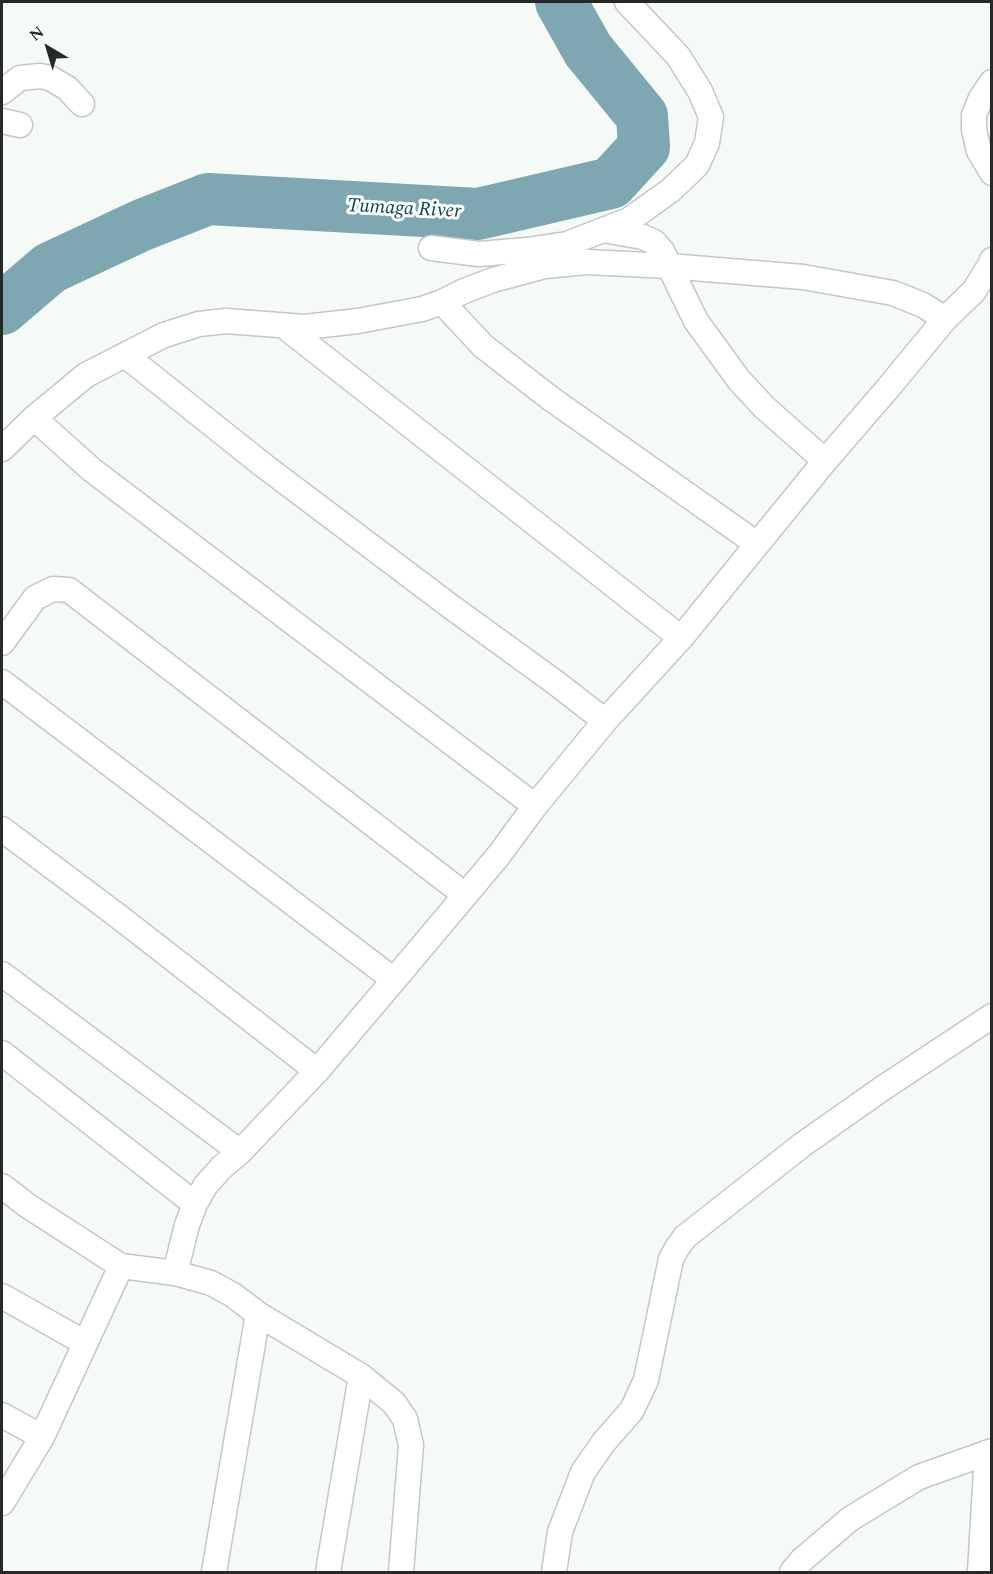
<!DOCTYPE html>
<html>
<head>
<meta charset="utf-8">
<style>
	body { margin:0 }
	#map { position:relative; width:993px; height:1574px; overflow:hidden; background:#f5faf7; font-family:Spectral,serif }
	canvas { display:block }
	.frame { position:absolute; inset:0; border:3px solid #272928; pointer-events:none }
	.north { position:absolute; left:18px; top:18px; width:60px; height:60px; -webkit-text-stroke:4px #fff; paint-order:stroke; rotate:322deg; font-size:16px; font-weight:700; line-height:24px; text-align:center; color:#272928 }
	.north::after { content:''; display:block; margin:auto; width:21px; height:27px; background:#272928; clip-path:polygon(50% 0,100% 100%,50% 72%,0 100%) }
</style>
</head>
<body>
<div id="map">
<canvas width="993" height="1574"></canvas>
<div class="frame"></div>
<div class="north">N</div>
</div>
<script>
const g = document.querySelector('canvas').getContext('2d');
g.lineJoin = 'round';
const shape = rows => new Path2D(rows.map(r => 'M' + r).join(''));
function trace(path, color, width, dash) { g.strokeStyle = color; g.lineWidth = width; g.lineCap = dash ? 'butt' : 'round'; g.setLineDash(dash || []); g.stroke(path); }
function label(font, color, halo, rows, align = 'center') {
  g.font = font + ' Spectral,serif'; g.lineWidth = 6; g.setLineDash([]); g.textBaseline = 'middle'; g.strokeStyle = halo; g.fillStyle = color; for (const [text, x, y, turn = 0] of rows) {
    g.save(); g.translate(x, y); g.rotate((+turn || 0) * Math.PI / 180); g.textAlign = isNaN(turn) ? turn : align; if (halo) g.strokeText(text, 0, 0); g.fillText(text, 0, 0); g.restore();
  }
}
trace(shape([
	[2,309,50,268,142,225,208,199,478,214,611,183,644,147,642,116,588,50,561,2]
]), '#7ea7b2', 52);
const street = shape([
	[992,82,981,98,974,115,974,130,979,151,992,173],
	[2,92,20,78,40,76,50,78,67,88,82,104],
	[2,121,20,125],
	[603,230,643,237,654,242,662,251,696,321,739,380,764,407,825,461],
	[431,248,479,254,527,250,567,244,629,220,671,190,697,165,707,143,711,117,700,91,678,56,627,2],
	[442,302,483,346,550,398,757,544],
	[284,326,681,638],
	[125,355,263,465,450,606,556,683,605,721],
	[34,418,92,470,535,806],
	[2,449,34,418,86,375,164,335,199,324,226,321,305,327,358,321,422,309,442,302,464,291,493,280,545,266,587,262,669,266,803,277,893,293,923,305,945,319],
	[2,643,35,598,53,589,69,590,465,895],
	[2,682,394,980],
	[2,829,118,916,317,1071],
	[2,974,240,1152],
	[2,1053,195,1204],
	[2,1186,28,1206,121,1266],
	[2,1296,85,1343],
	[2,1415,42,1437],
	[2,1503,42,1437,121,1266,175,1273],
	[214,1572,258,1314],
	[328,1572,361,1376],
	[401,1572,411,1445,405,1419,394,1403,361,1376,258,1314,233,1295,211,1283,175,1273,187,1225,195,1204,205,1186,222,1167,240,1152,317,1071,394,980,499,855,535,806,605,721,681,638,825,461,889,387,945,319,974,291,990,265,992,260],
	[554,1572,560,1532,583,1472,604,1442,632,1410,646,1380,671,1259,677,1248,685,1237,802,1145,883,1088,992,1016],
	[792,1572,802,1560,850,1519,919,1477,992,1451],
	[980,1572,987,1453]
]);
trace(street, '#c4c8c5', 27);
trace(street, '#fff', 24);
label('italic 20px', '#0b4856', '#fff', [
	["Tumaga River",404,210,3]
]);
</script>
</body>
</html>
